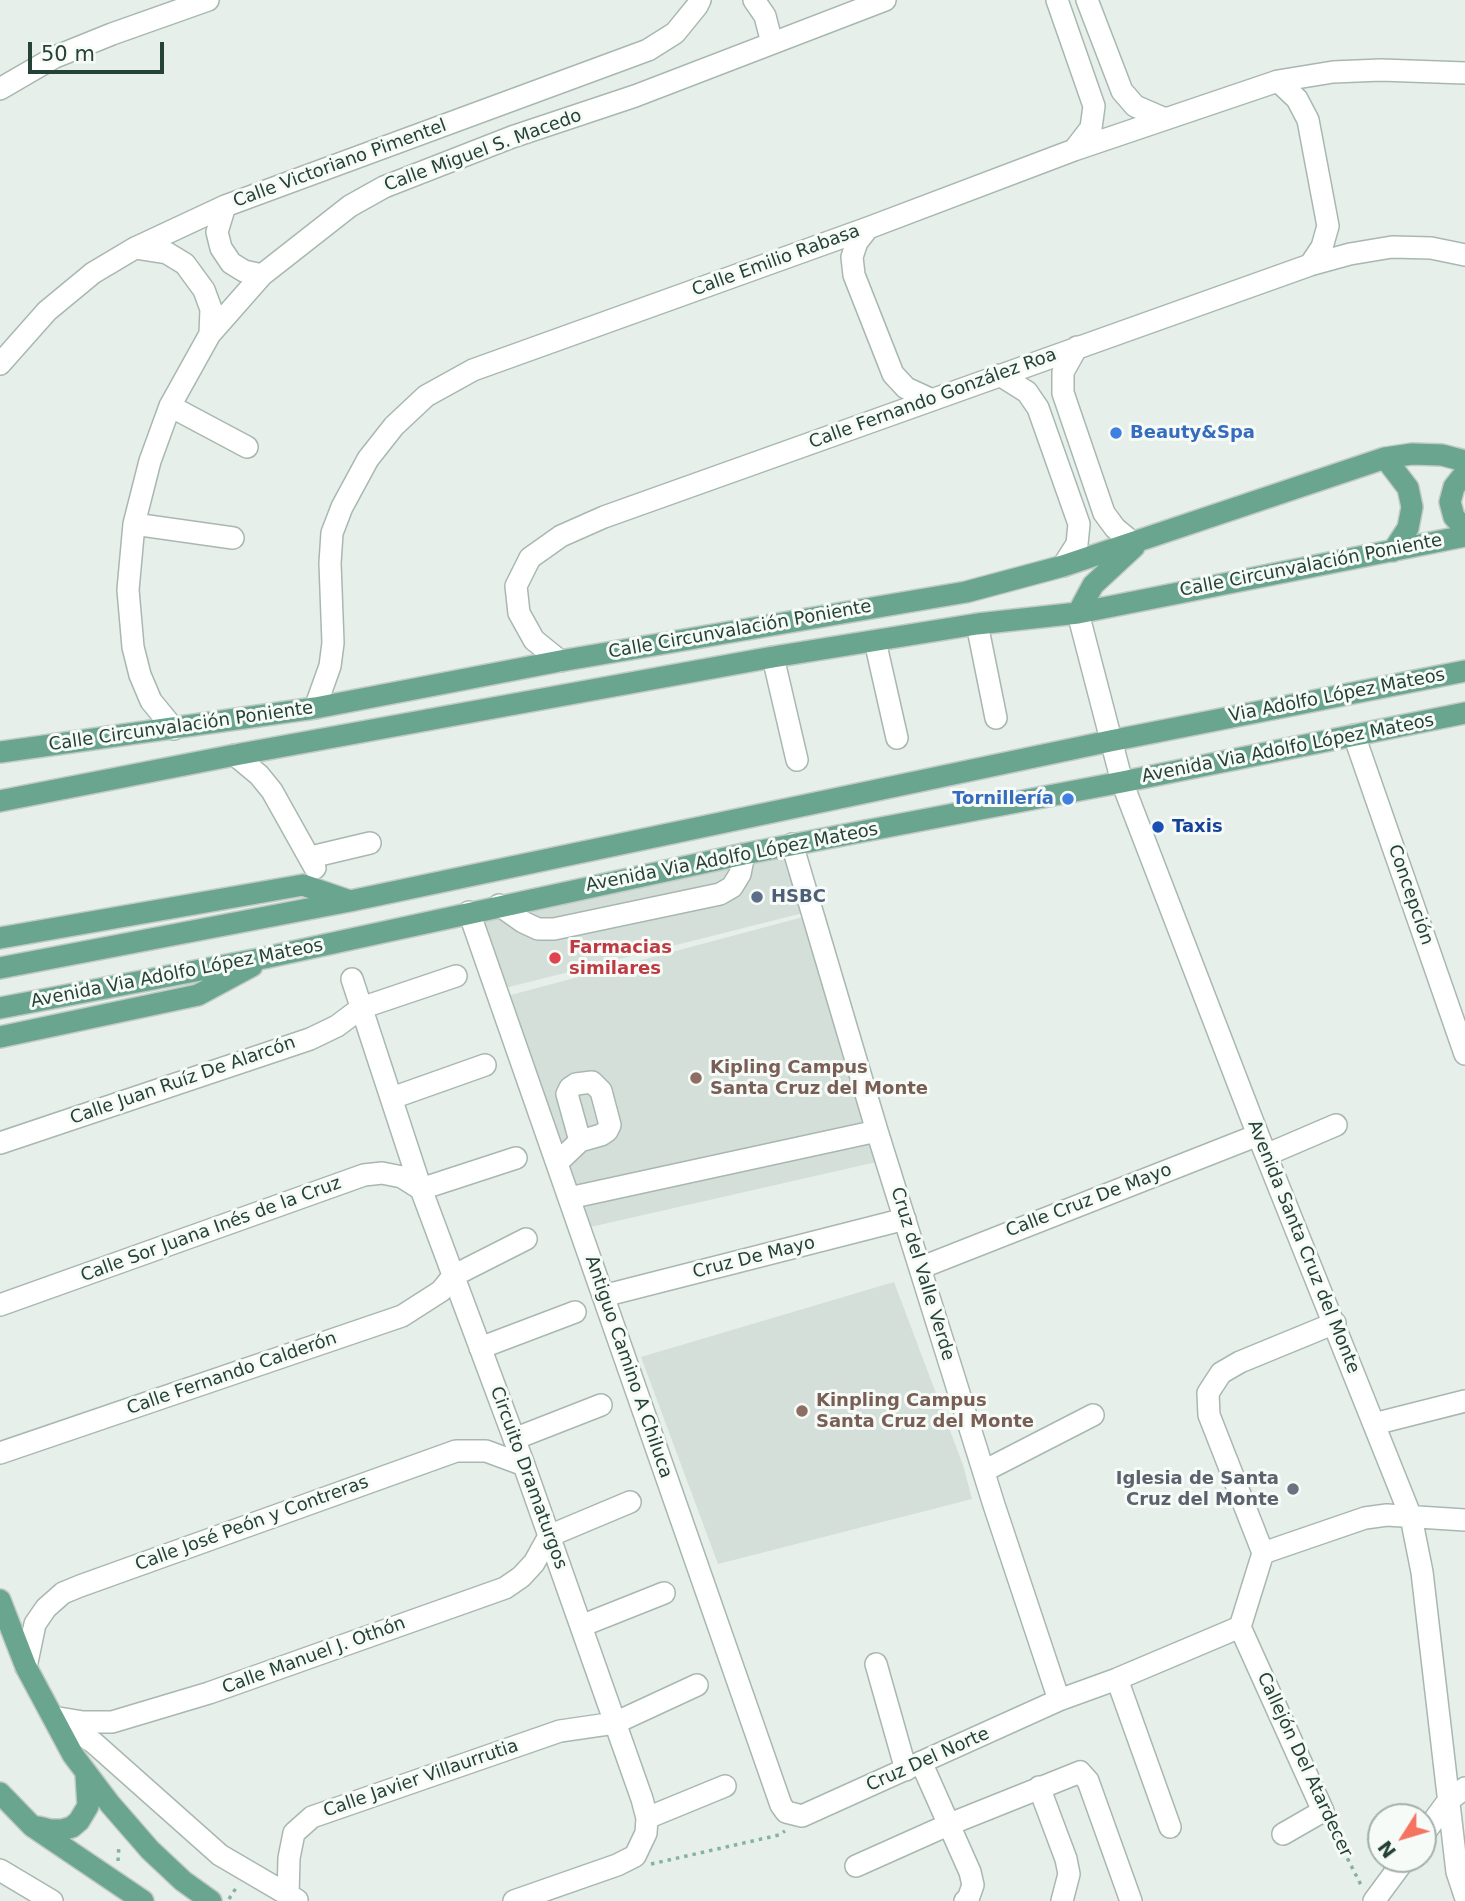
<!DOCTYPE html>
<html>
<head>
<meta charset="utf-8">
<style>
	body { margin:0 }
	#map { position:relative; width:1465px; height:1901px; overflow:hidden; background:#e6efea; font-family:"DejaVu Sans",sans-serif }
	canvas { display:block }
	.north { position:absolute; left:1367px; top:1803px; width:70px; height:70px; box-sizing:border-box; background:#f7fbf8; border:2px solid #a3b1ab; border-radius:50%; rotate:233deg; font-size:19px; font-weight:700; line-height:28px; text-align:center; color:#244237 }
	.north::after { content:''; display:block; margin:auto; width:24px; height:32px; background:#f4745f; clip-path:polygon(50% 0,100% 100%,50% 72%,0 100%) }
	.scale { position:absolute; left:28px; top:42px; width:136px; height:32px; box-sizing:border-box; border:4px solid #244237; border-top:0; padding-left:9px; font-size:21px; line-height:24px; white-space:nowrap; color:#244237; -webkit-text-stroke:5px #f7fbf8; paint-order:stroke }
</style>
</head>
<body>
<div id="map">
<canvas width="1465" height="1901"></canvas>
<div class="north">N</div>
<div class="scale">50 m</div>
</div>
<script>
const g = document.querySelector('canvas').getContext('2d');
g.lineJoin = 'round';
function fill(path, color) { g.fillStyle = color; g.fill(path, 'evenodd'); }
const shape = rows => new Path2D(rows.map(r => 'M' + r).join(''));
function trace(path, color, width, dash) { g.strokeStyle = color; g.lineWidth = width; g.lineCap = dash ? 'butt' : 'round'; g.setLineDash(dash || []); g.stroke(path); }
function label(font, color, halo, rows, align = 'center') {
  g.font = font + ' "DejaVu Sans",sans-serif'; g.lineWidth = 6; g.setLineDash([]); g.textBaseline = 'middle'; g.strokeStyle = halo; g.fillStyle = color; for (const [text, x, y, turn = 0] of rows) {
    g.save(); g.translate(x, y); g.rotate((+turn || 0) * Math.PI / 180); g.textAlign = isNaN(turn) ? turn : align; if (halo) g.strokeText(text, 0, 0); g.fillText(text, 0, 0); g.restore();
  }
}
fill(shape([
	[788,846,807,912,501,989,474,917],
	[807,916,881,1161,586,1228,507,996],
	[894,1282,963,1465,972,1499,718,1564,641,1357]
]), '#d4dfd9');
const minor = shape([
	[754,0,765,16,772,43],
	[1057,0,1094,106,1091,128,1074,150],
	[1087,0,1122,91,1135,106,1165,119],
	[1278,81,1297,99,1308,120,1328,226,1322,247,1310,265],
	[0,89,55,57,112,34,208,0],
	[225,206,217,232,221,248,231,263,244,271,262,275],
	[868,228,857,242,852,257,854,275,893,374,906,388,930,399],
	[135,248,167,253,185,264,204,290,211,309,210,334],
	[1077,347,1063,372,1063,393,1104,513,1115,528,1132,542],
	[0,364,47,311,93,273,135,248,225,206,648,50,675,33,697,6,700,0],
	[1000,375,1027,392,1038,408,1079,524,1077,544,1063,566],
	[170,406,247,447],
	[134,524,233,538],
	[1078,613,1122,782,1258,1135,1411,1517,1422,1572,1457,1872,1465,1896],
	[977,624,996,718],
	[875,641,897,738],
	[773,657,797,760],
	[560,661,534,640,519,613,516,586,530,558,561,536,604,517,1310,265,1350,254,1392,247,1431,248,1465,255],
	[315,708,330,666,333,643,330,563,332,533,342,507,368,459,394,426,426,396,473,370,868,228,1074,150,1278,81,1333,72,1381,70,1465,73],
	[174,729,151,701,140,675,133,647,128,590,134,524,150,461,170,406,210,334,262,275,350,206,384,187,512,137,635,96,885,0],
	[1354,735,1465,1054],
	[235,755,259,775,272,791,315,868],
	[792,844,877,1131,994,1505,1059,1700],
	[311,857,370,843],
	[499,905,523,922,538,929,554,929,720,894,732,887,740,874,744,854],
	[469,912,781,1805,786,1812,802,1816,1059,1700,1117,1679,1240,1627],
	[352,979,421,1189,524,1465,642,1799,647,1818,646,1833,635,1856,617,1865,514,1901],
	[392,1098,485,1065],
	[0,1143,310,1039,337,1026,361,1008,456,976],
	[1266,1155,1336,1125],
	[557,1163,580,1141,601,1135,607,1131,610,1125,601,1091,592,1082,576,1084,570,1088,567,1094,580,1141],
	[569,1198,877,1131],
	[920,1268,1258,1135],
	[603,1296,905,1219],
	[0,1305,364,1175,382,1173,402,1177,421,1189,516,1158],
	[480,1348,575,1312],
	[1374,1424,1465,1401],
	[514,1439,601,1405],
	[0,1453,402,1316,441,1291,453,1276,526,1239],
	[984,1471,1093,1415],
	[1263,1553,1209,1415,1208,1393,1221,1373,1240,1362,1335,1323],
	[1263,1553,1365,1518,1387,1515,1465,1520],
	[581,1626,664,1593],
	[1240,1627,1323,1811,1283,1834],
	[1240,1627,1263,1553],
	[876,1664,906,1770],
	[26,1667,35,1624,46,1608,63,1593,80,1586,456,1451,486,1451,524,1465],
	[1117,1679,1170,1827],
	[53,1717,83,1722,112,1722,209,1693,505,1588,521,1577,534,1563,549,1536,630,1502],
	[62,1722,94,1743,220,1855,297,1900],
	[921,1762,970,1872,973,1885,968,1899,965,1901],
	[1039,1787,1066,1859,1069,1874,1062,1901],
	[647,1818,725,1786],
	[1423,1835,1448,1801,1465,1788],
	[856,1866,950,1824,1080,1772,1088,1781,1131,1901],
	[0,1870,52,1901],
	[288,1896,289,1858,294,1833,312,1817,560,1731,615,1723,697,1685],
	[1374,1901,1405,1859]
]);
const major = shape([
	[1385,458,1408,488,1412,507,1408,528,1393,551],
	[1465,473,1454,487,1450,502,1454,517,1465,529],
	[1078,613,1093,585,1134,547],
	[0,752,315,708,560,661,966,592,1063,566,1385,458,1412,454,1442,455,1465,461],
	[0,801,235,755,773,657,977,624,1078,613,1465,536],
	[0,938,303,885,350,901],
	[0,968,350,901,1110,741,1465,671],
	[0,1008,264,958,744,854,1122,782,1465,713],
	[0,1037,198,995,252,966],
	[0,1600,26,1667,73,1755,110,1804,150,1850,183,1881,211,1901],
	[0,1793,32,1826,143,1901],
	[38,1827,50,1830,62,1830,72,1827,79,1821,88,1806,86,1775]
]);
trace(minor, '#a8b8b1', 24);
trace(major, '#c2cac7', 24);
trace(shape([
	[1332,1828,1362,1887],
	[118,1861,119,1845],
	[651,1864,779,1835,785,1831],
	[229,1899,238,1885]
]), '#86b3a0', 3.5, [3.5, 5]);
trace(minor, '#fff', 21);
trace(major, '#6aa590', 21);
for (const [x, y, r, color] of [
	[1116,433,7,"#3f7fe0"],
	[1068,799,7,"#3f7fe0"],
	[1158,827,7,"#1a4fb4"],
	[757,897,7,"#5c6f8a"],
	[555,958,7,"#e0444e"],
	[696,1078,7,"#8d6e63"],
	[802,1411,7,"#8d6e63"],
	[1293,1489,7,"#6b7280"]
]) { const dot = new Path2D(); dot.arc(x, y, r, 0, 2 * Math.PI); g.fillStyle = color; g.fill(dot); trace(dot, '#f7fbf8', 2.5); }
label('18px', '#244237', '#f7fbf8', [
	["Calle Miguel S. Macedo",483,151,-20],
	["Calle Victoriano Pimentel",340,164,-20],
	["Calle Emilio Rabasa",776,261,-20],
	["Calle Fernando González Roa",933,399,-20],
	["Calle Circunvalación Poniente",1311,566,-11],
	["Calle Circunvalación Poniente",740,630,-10],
	["Via Adolfo López Mateos",1337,696,-11],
	["Calle Circunvalación Poniente",181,727,-8],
	["Avenida Via Adolfo López Mateos",1288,749,-11],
	["Avenida Via Adolfo López Mateos",732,858,-11],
	["Concepción",1410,895,71],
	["Avenida Via Adolfo López Mateos",177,974,-11],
	["Calle Juan Ruíz De Alarcón",183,1081,-19],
	["Calle Cruz De Mayo",1089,1201,-21],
	["Calle Sor Juana Inés de la Cruz",211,1230,-20],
	["Avenida Santa Cruz del Monte",1303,1247,68],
	["Cruz De Mayo",754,1258,-14],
	["Cruz del Valle Verde",922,1274,73],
	["Antiguo Camino A Chiluca",628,1367,71],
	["Calle Fernando Calderón",232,1374,-19],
	["Circuito Dramaturgos",528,1478,70],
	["Calle José Peón y Contreras",252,1524,-20],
	["Calle Manuel J. Othón",314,1656,-20],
	["Cruz Del Norte",928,1760,-24],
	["Callejón Del Atardecer",1304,1765,65],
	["Calle Javier Villaurrutia",421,1779,-19]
]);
label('bold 18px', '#366cbe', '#f7fbf8', [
	["Beauty&Spa",1130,433],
	["Tornillería",1054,799,"right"]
], 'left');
label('bold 18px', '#164399', '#f7fbf8', [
	["Taxis",1172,827]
], 'left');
label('bold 18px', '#4e5e75', '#f7fbf8', [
	["HSBC",771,897]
], 'left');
label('bold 18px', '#be3a42', '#f7fbf8', [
	["Farmacias",569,948],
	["similares",569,969]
], 'left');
label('bold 18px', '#785e54', '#f7fbf8', [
	["Kipling Campus",710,1068],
	["Santa Cruz del Monte",710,1089],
	["Kinpling Campus",816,1401],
	["Santa Cruz del Monte",816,1422]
], 'left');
label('bold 18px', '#5b616d', '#f7fbf8', [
	["Iglesia de Santa",1279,1479],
	["Cruz del Monte",1279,1500]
], 'right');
</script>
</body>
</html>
